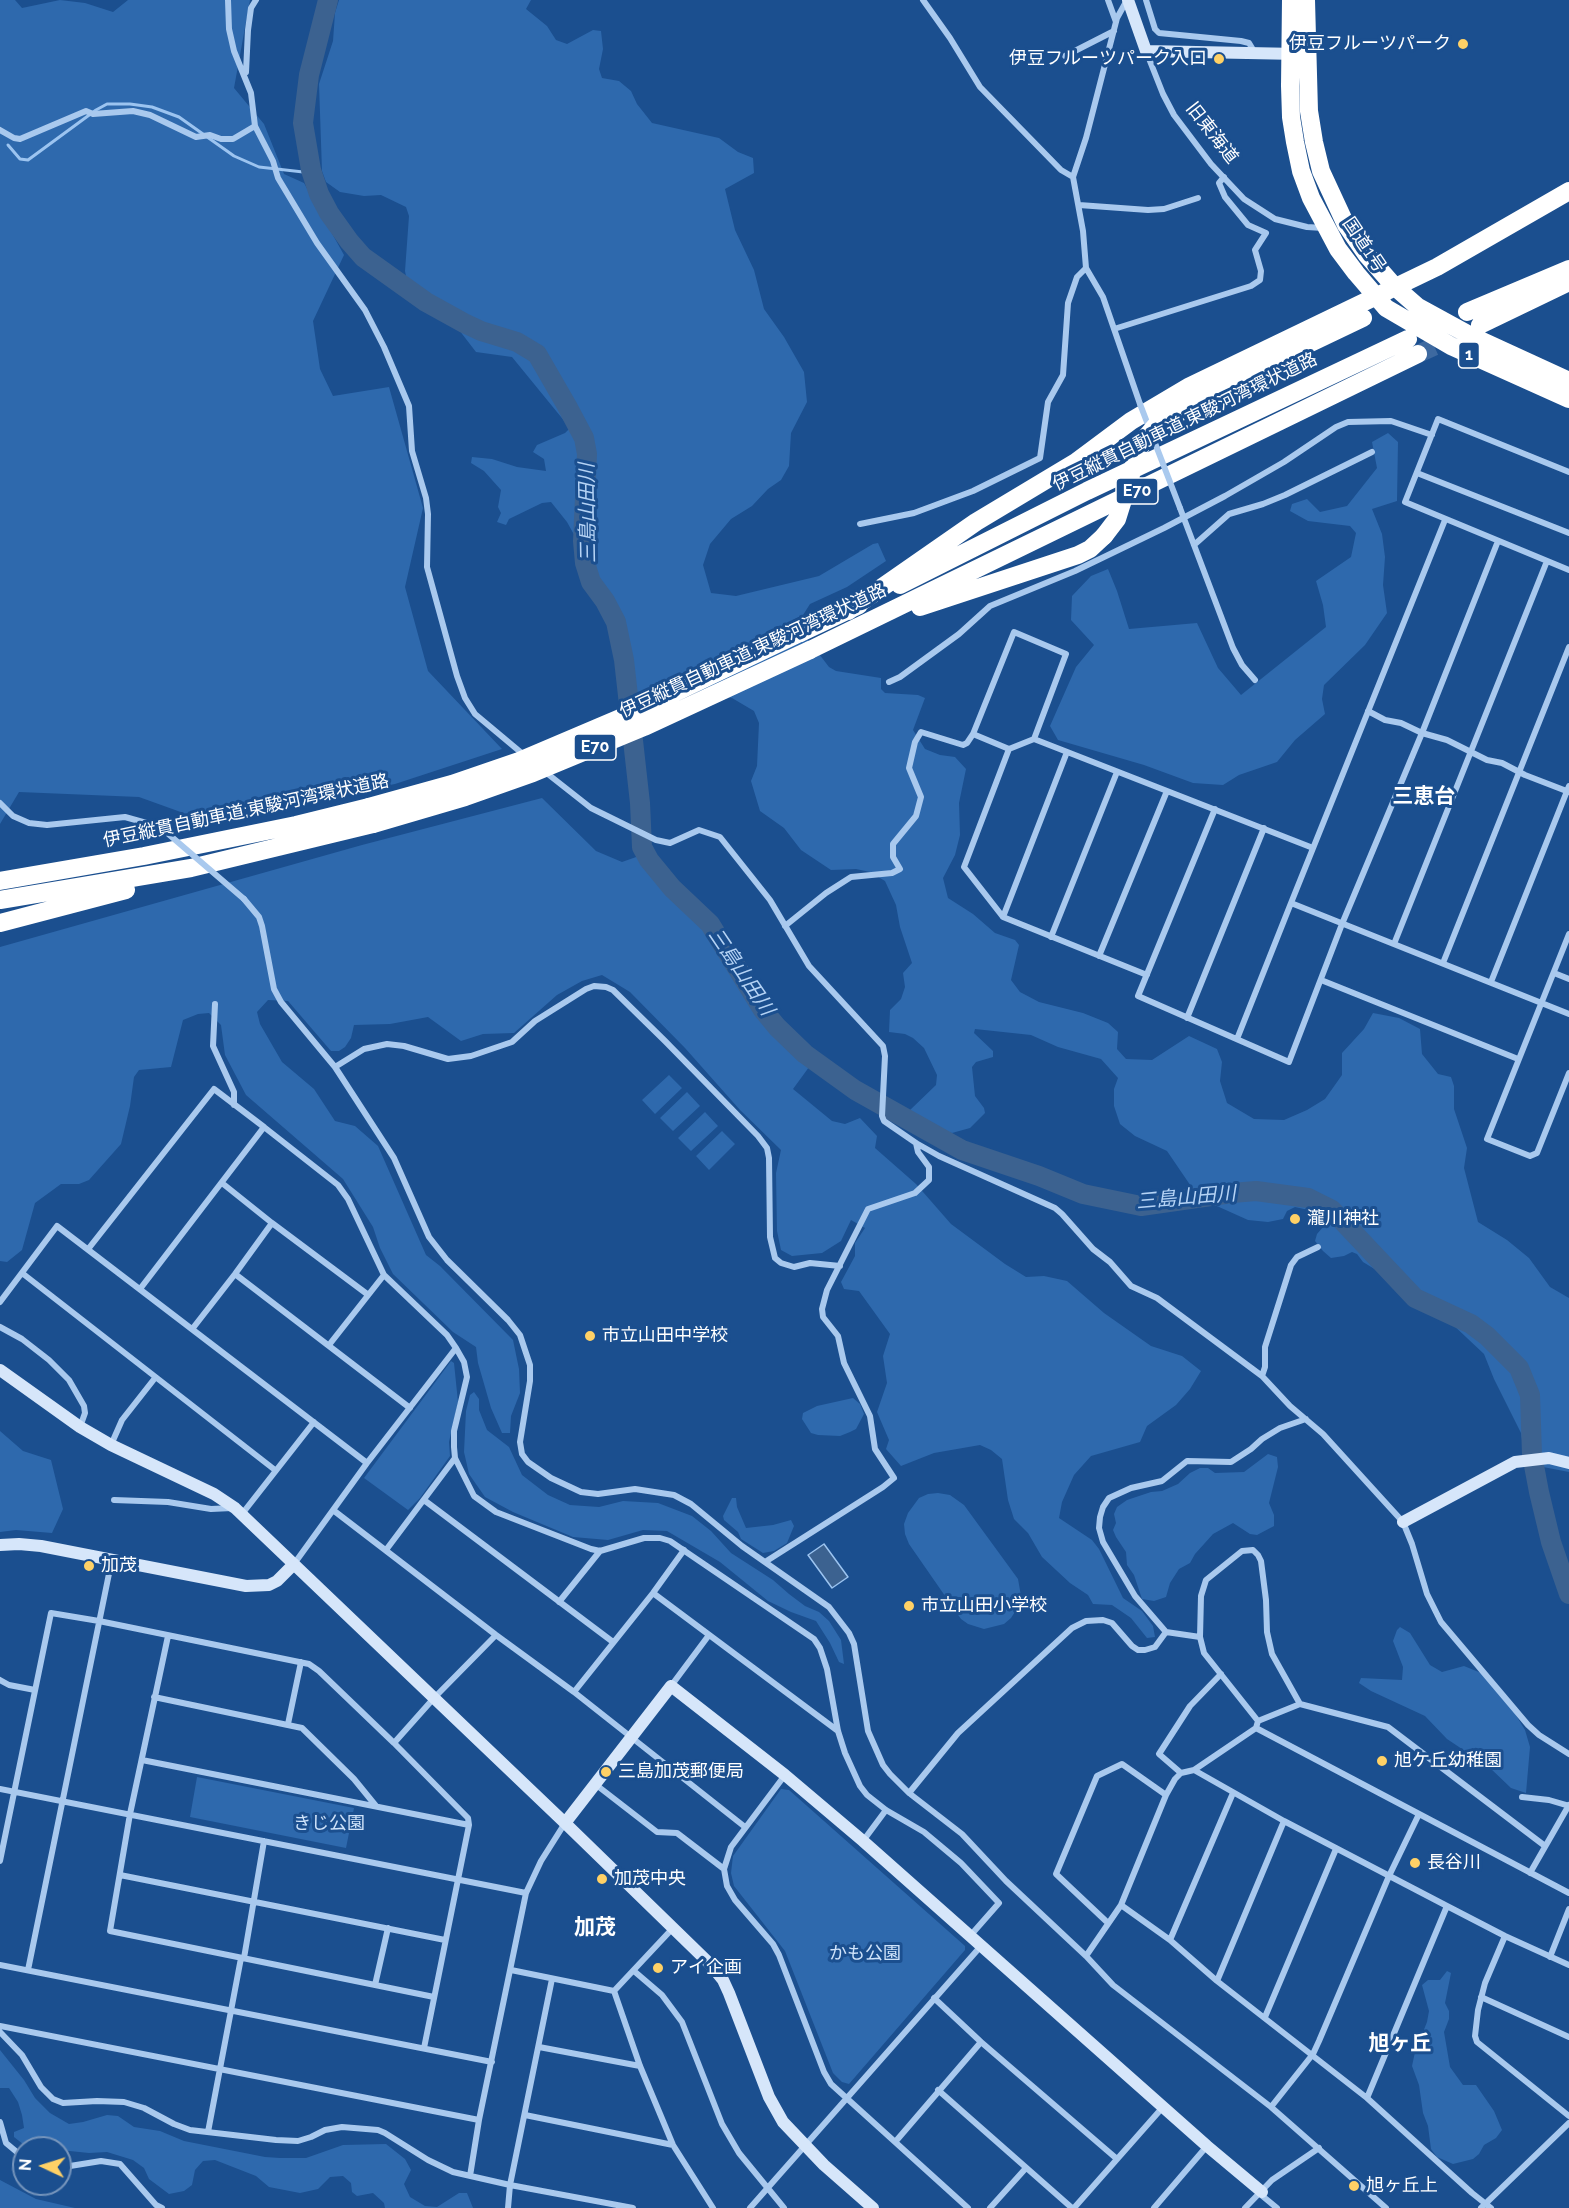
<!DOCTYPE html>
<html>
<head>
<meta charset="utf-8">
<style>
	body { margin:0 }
	#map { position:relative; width:1569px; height:2208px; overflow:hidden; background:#1b4f8f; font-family:Raleway,sans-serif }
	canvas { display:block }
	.north { position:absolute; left:12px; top:2136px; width:60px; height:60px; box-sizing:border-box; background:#1b4f8f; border:2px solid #7695bc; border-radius:50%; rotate:274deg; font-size:16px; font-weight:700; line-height:24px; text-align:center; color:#fff }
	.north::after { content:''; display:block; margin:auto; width:21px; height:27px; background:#ffd166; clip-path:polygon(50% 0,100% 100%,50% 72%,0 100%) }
</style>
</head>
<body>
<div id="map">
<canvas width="1569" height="2208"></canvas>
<div class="north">N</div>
</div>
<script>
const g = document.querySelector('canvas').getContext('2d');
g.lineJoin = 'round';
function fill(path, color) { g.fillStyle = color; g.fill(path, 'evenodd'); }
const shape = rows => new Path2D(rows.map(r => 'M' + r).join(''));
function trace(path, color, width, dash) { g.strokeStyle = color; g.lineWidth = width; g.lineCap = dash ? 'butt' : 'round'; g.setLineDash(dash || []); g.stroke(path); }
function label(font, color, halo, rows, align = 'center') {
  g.font = font + ' Raleway,"Noto Sans JP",sans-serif'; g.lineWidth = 6; g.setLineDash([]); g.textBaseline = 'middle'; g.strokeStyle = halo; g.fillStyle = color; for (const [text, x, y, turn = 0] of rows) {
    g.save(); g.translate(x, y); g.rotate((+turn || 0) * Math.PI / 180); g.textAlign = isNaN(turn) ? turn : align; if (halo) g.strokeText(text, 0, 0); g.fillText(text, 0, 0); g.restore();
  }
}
fill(shape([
	[0,0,15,0,22,8,60,0,85,3,113,12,128,0,250,0,234,88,264,124,284,174,304,183,344,255,313,321,320,369,333,396,389,387,423,508,405,587,428,671,502,749,395,784,256,811,189,815,139,797,19,792,0,824],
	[339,0,531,0,526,9,547,26,556,40,567,44,593,30,601,31,603,49,599,69,602,78,619,81,631,91,637,104,652,123,719,138,738,152,753,158,754,173,725,189,735,230,754,270,764,309,784,337,804,372,807,402,791,433,789,466,781,480,768,489,752,506,731,519,710,544,703,565,711,593,736,596,819,576,873,544,878,543,886,561,847,587,810,604,803,615,793,620,829,667,836,671,881,678,881,689,885,693,918,695,925,698,913,730,925,749,940,755,955,757,966,769,959,803,960,835,955,855,943,878,948,898,973,914,995,933,1015,940,1019,945,1011,980,1020,992,1039,1002,1083,1013,1108,1023,1118,1032,1117,1049,1126,1059,1152,1060,1189,1036,1217,1049,1222,1062,1220,1081,1227,1103,1254,1119,1284,1120,1307,1110,1325,1099,1342,1075,1342,1053,1364,1029,1373,1013,1399,1018,1420,1029,1422,1054,1438,1074,1451,1077,1454,1086,1454,1109,1467,1148,1464,1168,1478,1222,1507,1240,1529,1258,1550,1287,1569,1298,1569,1472,1543,1467,1538,1453,1523,1447,1521,1433,1494,1379,1484,1354,1450,1322,1431,1314,1381,1273,1363,1262,1357,1254,1352,1252,1344,1256,1331,1258,1323,1251,1315,1241,1317,1234,1329,1220,1313,1211,1295,1207,1287,1211,1283,1219,1268,1222,1248,1220,1199,1198,1167,1151,1135,1136,1120,1124,1114,1106,1114,1089,1118,1078,1101,1059,1058,1047,1031,1035,975,1029,974,1033,993,1051,993,1057,976,1062,972,1067,975,1096,984,1108,985,1113,970,1128,952,1133,938,1130,909,1111,936,1085,937,1075,924,1048,913,1038,905,1034,889,1032,890,1010,901,999,905,987,903,973,912,963,900,927,896,905,885,881,870,872,856,869,831,870,801,850,784,828,760,811,751,781,757,766,759,723,754,711,732,698,672,685,649,695,637,695,634,670,623,647,602,585,567,522,551,502,542,503,509,519,506,525,497,522,501,513,498,507,501,490,484,471,471,463,472,457,492,459,517,467,546,471,544,459,533,452,537,445,565,433,570,428,512,357,476,352,439,304,407,281,405,271,409,216,406,207,381,195,364,196,340,192,326,182,322,171,319,84,333,41,335,13],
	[1388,433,1398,442,1397,501,1372,509,1382,534,1385,557,1383,585,1387,613,1365,645,1324,685,1322,699,1325,714,1295,740,1277,762,1239,775,1223,785,1193,783,1144,765,1058,740,1050,726,1076,667,1094,645,1071,620,1072,596,1091,576,1108,569,1117,591,1129,629,1197,623,1218,668,1241,695,1326,627,1323,605,1316,581,1351,557,1356,533,1350,526,1308,521,1290,511,1292,504,1307,499,1320,512,1347,506,1377,468,1372,442],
	[542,798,596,851,622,862,639,856,665,885,751,970,775,1028,812,1063,793,1089,832,1121,845,1124,860,1118,877,1136,875,1148,916,1184,951,1224,1005,1264,1026,1277,1044,1276,1067,1281,1104,1313,1151,1346,1182,1356,1201,1371,1190,1389,1176,1405,1147,1426,1140,1442,1091,1456,1074,1475,1062,1502,1059,1518,1092,1540,1099,1549,1123,1598,1142,1611,1153,1626,1155,1637,1147,1638,1131,1618,1112,1605,1093,1604,1088,1595,1070,1583,1042,1557,1028,1533,1014,1519,1008,1500,1002,1459,991,1450,980,1445,934,1453,901,1466,886,1449,889,1440,877,1412,887,1383,883,1356,890,1334,859,1291,844,1289,841,1282,855,1256,855,1243,865,1228,851,1220,841,1241,822,1253,792,1256,781,1250,777,1231,776,1173,781,1150,740,1110,685,1048,630,992,602,975,582,981,557,995,514,1033,483,1034,461,1041,428,1017,390,1024,354,1025,351,1038,345,1047,339,1051,331,1051,288,1001,268,1000,257,1012,260,1024,282,1062,314,1089,335,1121,355,1126,378,1146,426,1255,440,1266,513,1340,519,1369,520,1393,511,1416,510,1433,502,1433,491,1408,478,1363,476,1347,453,1332,393,1274,380,1248,373,1227,343,1179,246,1095,225,1055,221,1025,209,1013,198,1014,183,1020,171,1067,139,1070,134,1077,130,1106,121,1144,89,1180,79,1184,61,1184,35,1203,22,1250,7,1262,0,1261,0,947,362,845],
	[669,1075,682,1088,655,1114,642,1100],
	[687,1092,700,1106,673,1131,660,1118],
	[705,1112,718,1126,691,1151,678,1138],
	[722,1131,735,1144,709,1170,696,1156],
	[451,1361,454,1363,458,1402,449,1442,450,1456,420,1498,408,1510,364,1478],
	[474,1392,479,1399,479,1410,487,1430,509,1447,522,1475,548,1495,570,1505,599,1507,623,1501,658,1503,692,1516,711,1531,731,1553,773,1580,789,1594,805,1606,819,1612,829,1621,841,1640,844,1664,839,1662,830,1643,816,1621,791,1612,768,1601,720,1562,667,1531,643,1530,608,1540,573,1537,513,1512,485,1497,469,1474,464,1452,466,1411,470,1395],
	[853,1398,860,1404,864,1414,856,1429,850,1432,840,1436,818,1435,811,1433,802,1419,803,1413,817,1406],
	[0,1431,23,1451,51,1460,63,1509,52,1533,16,1530,0,1532],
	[1268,1454,1277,1457,1278,1467,1269,1503,1274,1515,1274,1526,1257,1535,1250,1534,1233,1523,1213,1534,1195,1554,1190,1563,1179,1569,1170,1583,1166,1597,1154,1601,1142,1599,1134,1575,1127,1565,1126,1552,1116,1537,1113,1530,1116,1523,1114,1514,1117,1507,1127,1500,1151,1492,1162,1491,1178,1484,1190,1473,1200,1468,1208,1468,1215,1473,1244,1472],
	[938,1493,950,1495,964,1505,1018,1579,1021,1596,1018,1607,1011,1618,1004,1624,984,1629,968,1624,961,1619,909,1544,905,1534,904,1524,908,1513,919,1498,928,1494],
	[732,1498,736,1498,737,1507,746,1528,773,1525,791,1520,794,1526,787,1543,774,1551,763,1553,741,1539,738,1532,724,1520,723,1516],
	[1400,1627,1410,1633,1430,1665,1442,1672,1464,1666,1486,1675,1508,1702,1525,1730,1530,1747,1526,1793,1511,1788,1489,1767,1447,1739,1425,1716,1371,1691,1359,1683,1361,1678,1402,1680,1403,1667,1393,1641,1397,1630],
	[197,1777,354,1808,346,1848,190,1817],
	[781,1789,789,1790,965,1946,965,1950,849,2084,842,2082,833,2073,785,1951,734,1886,731,1873,733,1856],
	[1447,1971,1451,1973,1445,2003,1449,2011,1449,2019,1444,2032,1450,2067,1463,2085,1476,2085,1494,2111,1502,2130,1496,2138,1484,2145,1479,2154,1473,2159,1453,2164,1437,2157,1431,2149,1428,2126,1423,2113,1419,2085,1412,2066,1415,2052,1427,2022,1429,2011,1422,1985,1428,1980,1440,1980],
	[0,2050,24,2080,35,2098,50,2113,69,2124,83,2122,107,2115,118,2116,134,2127,160,2131,184,2141,265,2157,280,2158,306,2158,343,2145,386,2144,405,2159,411,2170,404,2184,410,2197,425,2206,437,2207,459,2193,467,2193,473,2208,385,2208,384,2203,373,2193,357,2196,352,2192,351,2183,343,2176,330,2177,318,2189,300,2193,269,2187,256,2176,215,2160,203,2161,195,2170,192,2185,184,2191,169,2194,149,2179,144,2168,133,2160,107,2152,89,2153,60,2150,60,2148,28,2148,14,2137,14,2132,24,2128,22,2115,18,2102,9,2088,0,2088],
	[0,2180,36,2199,75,2208,0,2208]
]), '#2e69ad');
const water = shape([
	[824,1544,848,1577,832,1588,808,1555,824,1544]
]);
fill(water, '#3c6290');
trace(water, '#9cc4f0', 1.5);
trace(shape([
	[8,145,20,159,28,160,96,110,107,104,130,104,152,107,179,117,234,156,259,167,312,173]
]), '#9cc4f0', 3);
trace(shape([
	[328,0,309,75,303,123,311,170,319,194,329,213,349,241,363,257,426,302,464,323,481,331,517,342,537,354,567,406,584,438,587,454,583,541,585,563,591,582,605,601,616,622,624,660,640,803,642,847,649,860,672,888,710,924,763,1010,777,1027,805,1054,855,1090,962,1150,1039,1176,1083,1194,1141,1206,1232,1193,1256,1191,1308,1198,1332,1210,1415,1298,1471,1324,1487,1336,1519,1368,1530,1395,1532,1455,1539,1492,1551,1542,1569,1594]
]), '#3c6290', 20);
trace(shape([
	[1418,354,1457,336]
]), '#3d69a0', 18, [18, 9]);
trace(shape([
	[228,0,229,29,234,51,251,93,255,126,273,161,278,178,317,243,365,310,384,347,409,406,412,451,426,498,428,514,427,567,457,676,465,698,475,714,524,755],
	[923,0,950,38,980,87,1061,170,1073,177],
	[1108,0,1116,22],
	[1127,0,1117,18,1086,138,1073,177,1083,231,1086,268,1103,297,1140,404],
	[1146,0,1155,29,1159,33,1241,41,1249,43,1255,53],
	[1146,51,1163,94,1174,115,1211,164,1244,199,1275,219,1307,227,1323,228],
	[1065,56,1114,31],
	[246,72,248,30,251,8,256,0],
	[0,130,14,138,20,139,86,111,93,114,133,111,150,115,196,137,210,135,221,139,233,139,255,126],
	[1079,205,1148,210,1164,209,1198,198],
	[1114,329,1251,286,1260,280,1261,271,1255,250,1266,233,1248,225,1225,197,1219,183,1224,177],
	[1569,472,1438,419,1405,502,1569,570],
	[1417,473,1569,533],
	[1180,508,1233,648,1242,665,1255,680],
	[1445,520,1291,903,1569,1014],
	[860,524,914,513,973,491,1040,458,1048,402,1063,375,1068,303,1077,277,1086,268],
	[1194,545,1229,514,1263,504,1285,495,1372,452],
	[889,682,900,677,959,634,990,606,1075,571,1164,528,1225,496,1284,462,1336,427,1348,422,1391,421,1432,435],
	[1368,711,1385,720,1401,723,1422,733,1447,740,1487,760,1502,763,1525,775,1569,792],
	[1009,749,973,734,1014,632,1066,654,1034,739],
	[544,771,591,808,656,840,670,843,699,830,720,837,770,900,809,966,883,1046,885,1056,882,1116,884,1121,916,1143,939,1156,1055,1208,1062,1214,1093,1249,1110,1262,1131,1286,1157,1298,1262,1376,1290,1406,1323,1434,1403,1522,1412,1544,1427,1594,1441,1622,1528,1725,1539,1735,1569,1754],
	[0,803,13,816,29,823,47,825,125,817,150,824,166,832],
	[1215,809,1138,996,1289,1062,1342,924,1422,733,1498,541],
	[244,899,259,917,262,926,274,989,281,1002,335,1067,394,1158,429,1237,447,1260,508,1320,520,1335,530,1365,530,1381,520,1442,522,1454,528,1462,551,1478,581,1492,598,1494,635,1489,674,1495,691,1504,742,1546,829,1607,849,1633,854,1644,868,1731,883,1765,890,1774,909,1793,962,1834,1006,1881,1086,1956,1113,1985,1271,2107,1386,2208],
	[1003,917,1067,752],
	[785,926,826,893,851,877,892,873,900,869,893,857,893,844,916,816,921,797,909,768,915,742,921,732,963,745,967,743,973,734],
	[1569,934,1487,1139,1530,1156,1537,1153,1569,1073],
	[1051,937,1117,772],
	[1394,944,1547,561],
	[1099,956,1167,791],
	[1443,963,1569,647],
	[1554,973,1569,979],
	[1147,975,1003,917,964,867,1009,749,1034,739,1313,848],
	[1321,980,1518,1059],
	[1491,982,1569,786],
	[215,1004,213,1046,234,1092,234,1105],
	[1187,1018,1264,828],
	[1237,1039,1291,903],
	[335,1067,364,1049,387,1044,404,1046,448,1059,471,1056,512,1042,535,1021,586,989,594,986,606,987,613,990,665,1041,758,1136,767,1148,769,1158,770,1237,775,1258,781,1263,794,1267,810,1263,840,1266],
	[264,1127,338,1185,348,1199,384,1275,447,1335,456,1348,464,1362,467,1377,454,1431,454,1447,455,1458,474,1496,496,1512,591,1549,600,1551,644,1538,660,1538,670,1541,814,1639,820,1648,827,1669,838,1731,845,1753,860,1786,867,1795,886,1810,924,1832,961,1863,999,1903,970,1936],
	[222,1183,272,1223,367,1294],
	[89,1248,214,1089,264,1127,140,1289],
	[22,1273,275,1470],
	[235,1274,410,1408],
	[0,1302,57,1226,367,1463],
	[0,1327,22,1339,49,1360,69,1380,84,1406,85,1413,80,1427],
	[193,1328,235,1274,272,1223],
	[329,1345,384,1275],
	[1262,1376,1265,1367,1265,1347,1291,1265,1297,1257,1318,1247],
	[111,1445,122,1420,155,1378],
	[114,1500,168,1502,211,1509,232,1508],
	[424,1500,613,1642],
	[333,1510,496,1635,574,1692,745,1827],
	[242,1514,314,1422],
	[386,1550,455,1458],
	[765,1562,883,1487,894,1478,875,1449,870,1416,844,1363,838,1336,823,1317,822,1309,827,1290,868,1209,915,1193,929,1180,929,1167,918,1152,916,1143],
	[294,1564,367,1463,456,1348],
	[653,1593,838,1731],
	[559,1602,600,1551],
	[1166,1632,1200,1637,1204,1653,1258,1721],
	[168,1636,130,1814,110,1931,434,1997],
	[0,1680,9,1685,35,1690],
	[671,1686,709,1635],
	[574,1692,653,1593,684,1550],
	[154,1697,302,1728,354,1779,376,1806],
	[1300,1704,1388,1727,1545,1846],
	[288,1724,301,1662],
	[1256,1728,1569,1893],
	[394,1743,434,1698,496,1635],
	[142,1760,469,1825],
	[1194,1770,1284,1821,1447,1906,1505,1936,1569,1965],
	[1181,1773,1159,1754,1190,1706,1221,1674],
	[785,1775,731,1847,724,1869,727,1886,735,1900,773,1944,779,1955,824,2072,831,2084,968,2208],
	[595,1784,657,1832,677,1833,724,1869],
	[0,1789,526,1893],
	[909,1793,958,1733,1072,1628,1086,1621,1103,1620,1112,1623,1132,1646,1138,1650,1145,1650,1155,1647,1166,1632,1135,1596,1103,1542,1099,1528,1100,1517,1103,1507,1109,1498,1131,1488,1162,1481,1187,1461,1231,1462,1251,1449,1262,1439,1280,1428,1306,1419],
	[1522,1797,1549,1800,1569,1806],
	[863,1841,886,1810],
	[0,1861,51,1613,99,1621,309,1664,319,1671,394,1743,468,1818,469,1825,424,2048],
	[1530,1873,1569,1805],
	[120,1875,445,1940],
	[1121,1905,1170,1940,1217,1981,1367,2098,1472,2193,1491,2208],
	[1108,1923,1056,1874,1097,1776,1122,1764,1166,1795],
	[1505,1936,1485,1983,1478,2010,1475,2036,1477,2042,1569,2116],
	[1170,1940,1233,1793],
	[1086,1956,1121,1905,1166,1795,1175,1779,1181,1773,1194,1770,1256,1728,1258,1721,1300,1704,1272,1654,1267,1632,1266,1600,1261,1561,1258,1555,1253,1550,1242,1551,1206,1580,1201,1596,1200,1637],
	[1550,1957,1569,1909],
	[244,1958,264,1841],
	[0,1965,492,2062],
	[28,1970,112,1559],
	[511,1970,614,1991],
	[634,1971,662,1995,682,2022,722,2124,739,2153,784,2208],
	[1217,1981,1284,1821],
	[375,1985,388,1928],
	[614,1991,640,2066,673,2145,713,2208],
	[614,1991,673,1928],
	[1481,1997,1569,2037],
	[934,1998,981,2042,1117,2159],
	[1265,2017,1336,1849],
	[0,2026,479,2120],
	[0,2032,22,2055,41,2087,53,2099,63,2103,97,2101,124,2102,144,2108,174,2124,190,2130,276,2140,298,2141,311,2137,325,2130,342,2127,378,2130,385,2133,428,2160,453,2172,510,2185,633,2208],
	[539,2047,640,2066],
	[938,2090,1072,2208],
	[1367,2098,1447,1906],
	[1271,2107,1313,2054,1319,2041,1389,1876,1419,1814],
	[525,2115,673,2145],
	[0,2122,6,2143,24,2158],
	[208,2132,241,1958],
	[896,2141,981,2042],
	[60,2165,70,2166,101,2161,120,2164,156,2205,162,2208],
	[470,2176,479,2120,526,1893,541,1861,565,1823],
	[1260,2194,1277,2208],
	[508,2208,510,2185,552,1979],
	[750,2208,981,1946],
	[990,2208,1026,2168],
	[1074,2208,1163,2107],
	[1154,2208,1207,2146],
	[1245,2208,1272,2180,1319,2148],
	[1481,2208,1569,2123]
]), '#a9c9ee', 6);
trace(shape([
	[1128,0,1146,51,1298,54],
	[0,1370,80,1427,111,1445,214,1494,235,1508,565,1823,710,1964,723,1980,729,1993,769,2097,783,2122,824,2165,873,2208],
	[1403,1522,1515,1462,1549,1458,1569,1463],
	[0,1545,19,1544,41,1546,246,1586,269,1585,277,1581,294,1564],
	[565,1823,671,1686,785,1775,863,1841,1207,2146,1262,2192]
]), '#d6e6fa', 12);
trace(shape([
	[1291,0,1290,86,1291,117,1295,142,1301,171,1311,198,1338,249,1356,273,1386,308,1451,346,1569,399],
	[1306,0,1309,111,1314,142,1321,171,1346,225,1366,254,1394,286,1418,307,1471,336,1569,381],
	[1467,312,1569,269],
	[1480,325,1569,282],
	[1157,424,1185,403,1363,318],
	[900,585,1087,491,1408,339],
	[920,607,1078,555,1090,549,1104,536],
	[848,611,976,522,1076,462,1131,421,1190,386,1437,267,1569,191],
	[800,633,859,605],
	[810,650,1418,354],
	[0,881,144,856,296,825,369,807],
	[0,900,191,868,373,824],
	[0,923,126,890]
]), '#fff', 18);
trace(shape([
	[1140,404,1180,508],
	[166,832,244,899]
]), '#a9c9ee', 6);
trace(shape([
	[1104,536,1117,519,1138,452,1145,438,1157,424],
	[369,807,452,784,519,761,639,710,800,633],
	[373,824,465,797,533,773,644,727,810,650]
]), '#fff', 18);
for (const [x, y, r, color] of [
	[1463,44,6,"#ffd166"],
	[1219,59,6,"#ffd166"],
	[1295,1219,6,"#ffd166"],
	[590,1336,6,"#ffd166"],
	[89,1566,6,"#ffd166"],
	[909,1606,6,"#ffd166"],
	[1382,1761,6,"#ffd166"],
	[606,1772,6,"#ffd166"],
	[1415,1863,6,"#ffd166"],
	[602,1879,6,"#ffd166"],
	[658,1968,6,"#ffd166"],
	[1354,2186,6,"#ffd166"]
]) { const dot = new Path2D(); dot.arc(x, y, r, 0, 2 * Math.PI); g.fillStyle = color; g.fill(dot); trace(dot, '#1b4f8f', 2); }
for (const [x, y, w] of [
	[1469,355,21],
	[1137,491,42],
	[595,747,42]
]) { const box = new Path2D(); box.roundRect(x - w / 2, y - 13, w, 26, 4.5); g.fillStyle = '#1b4f8f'; g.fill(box); trace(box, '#fff', 1.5); }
label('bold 16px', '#fff', null, [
	["1",1469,355],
	["E70",1137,491],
	["E70",595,747]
]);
label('18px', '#fff', '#1b4f8f', [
	["伊豆フルーツパーク",1451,44,"right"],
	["伊豆フルーツパーク入口",1207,59,"right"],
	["瀧川神社",1307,1219],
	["市立山田中学校",602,1336],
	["加茂",101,1566],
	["市立山田小学校",921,1606],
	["旭ケ丘幼稚園",1394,1761],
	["三島加茂郵便局",618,1772],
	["長谷川",1427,1863],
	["加茂中央",614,1879],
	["アイ企画",670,1968],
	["旭ヶ丘上",1366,2186]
], 'left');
label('18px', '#fff', '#1b4f8f', [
	["旧東海道",1212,133,52],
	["国道1号",1364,245,56],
	["伊豆縦貫自動車道;東駿河湾環状道路",1185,422,-26],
	["伊豆縦貫自動車道;東駿河湾環状道路",753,651,-25],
	["伊豆縦貫自動車道;東駿河湾環状道路",246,811,-12]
]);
label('18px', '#cfe3fa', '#1b4f8f', [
	["きじ公園",329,1824],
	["かも公園",865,1954]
]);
label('italic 20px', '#b5d3f5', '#1b4f8f', [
	["三島山田川",588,513,-91],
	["三島山田川",741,972,56],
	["三島山田川",1186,1198,-5]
]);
label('bold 21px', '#fff', '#1b4f8f', [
	["三恵台",1424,797],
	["加茂",595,1928],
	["旭ヶ丘",1400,2044]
]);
</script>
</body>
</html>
